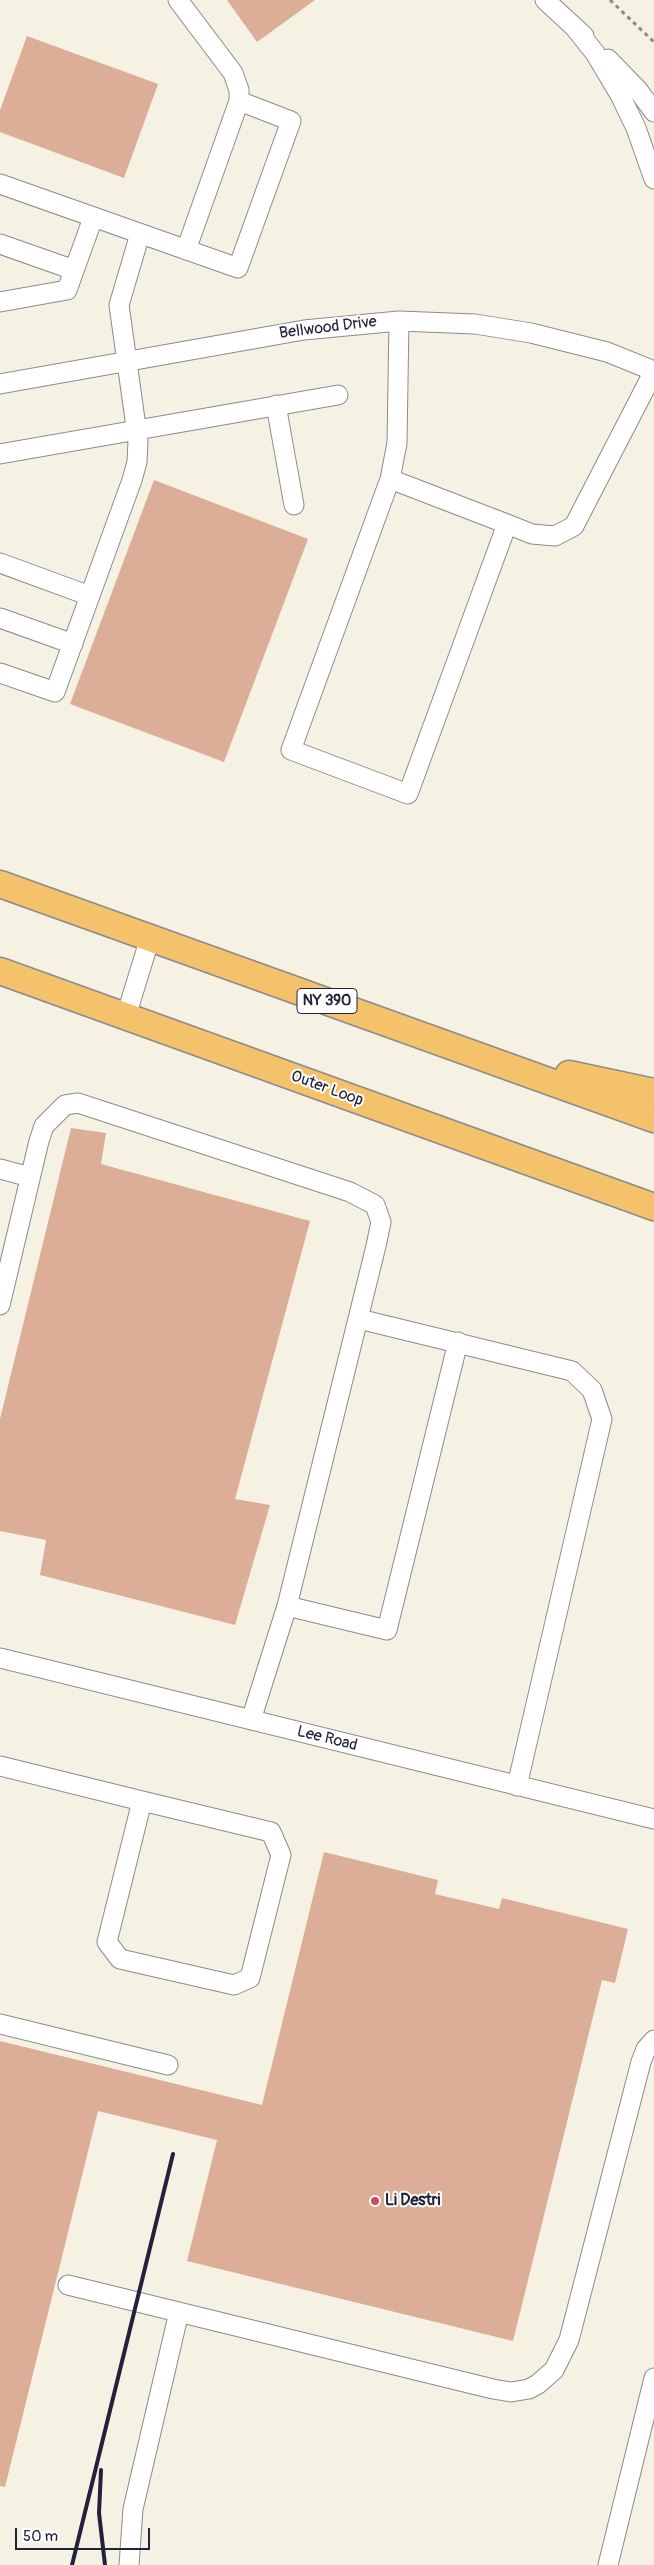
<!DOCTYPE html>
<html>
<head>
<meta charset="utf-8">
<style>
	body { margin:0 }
	#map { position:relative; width:654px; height:2565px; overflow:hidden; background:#f5f2e3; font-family:Pangolin,sans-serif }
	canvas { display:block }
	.scale { position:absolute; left:15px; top:2528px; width:135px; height:22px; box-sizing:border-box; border:2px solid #22223b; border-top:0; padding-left:6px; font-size:15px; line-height:18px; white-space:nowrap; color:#22223b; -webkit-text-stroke:4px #fff; paint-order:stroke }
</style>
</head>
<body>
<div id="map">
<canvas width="654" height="2565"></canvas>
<div class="scale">50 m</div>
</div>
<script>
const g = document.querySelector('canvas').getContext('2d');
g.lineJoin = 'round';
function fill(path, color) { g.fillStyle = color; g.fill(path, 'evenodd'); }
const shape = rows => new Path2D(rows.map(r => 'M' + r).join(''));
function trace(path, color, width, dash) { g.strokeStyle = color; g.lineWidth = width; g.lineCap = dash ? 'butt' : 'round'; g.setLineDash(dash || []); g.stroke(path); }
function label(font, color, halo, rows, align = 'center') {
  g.font = font + ' Pangolin,sans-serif'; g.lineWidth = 4; g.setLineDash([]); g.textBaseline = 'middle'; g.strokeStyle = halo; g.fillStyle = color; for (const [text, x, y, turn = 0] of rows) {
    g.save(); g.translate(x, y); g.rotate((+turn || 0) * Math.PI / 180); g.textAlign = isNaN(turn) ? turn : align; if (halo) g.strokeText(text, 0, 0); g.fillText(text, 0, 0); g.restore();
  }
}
fill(shape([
	[227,0,315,0,257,42],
	[27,36,158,84,124,178,0,132,0,110],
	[154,480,308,539,224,762,70,704],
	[71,1128,106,1133,101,1164,310,1221,235,1499,270,1505,235,1625,40,1575,46,1540,0,1531,0,1419],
	[324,1852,438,1880,435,1894,499,1909,502,1898,628,1929,615,1983,602,1980,513,2341,187,2261,217,2140,98,2111,5,2487,0,2486,0,2041,262,2105]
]), '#dcad97');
const minor = shape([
	[178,0,233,73,239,90,239,101,186,250],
	[545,0,584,36],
	[575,28,595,53,620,95,636,128,654,179],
	[608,59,638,90,654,112],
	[0,184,238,268,291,121,239,101],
	[0,244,74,270],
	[0,302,67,290,93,218],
	[0,384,304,330,399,321,475,324,531,333,607,352,654,371],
	[276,405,294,505],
	[0,454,338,395],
	[390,479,507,524,408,794,291,750,390,479],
	[390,479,397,443,399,321],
	[507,524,532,534,555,536,574,526,654,371],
	[0,563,90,596],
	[0,618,73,644],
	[0,673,55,692,132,480,137,462,138,441,119,305,140,234],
	[126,1016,150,938],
	[0,1169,30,1177],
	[0,1305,39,1141,44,1126,65,1105,78,1103,350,1192,375,1205,381,1222,376,1246,287,1606,251,1720],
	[359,1319,572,1371,592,1390,602,1419,517,1786],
	[287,1606,387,1630,458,1342],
	[0,1658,654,1819],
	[0,1766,142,1801,271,1832,281,1855,250,1978,234,1985,120,1959,107,1942,142,1801],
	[0,2024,168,2065],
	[68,2285,493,2389,511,2392,529,2389,538,2384,554,2370,569,2340,641,2062,646,2049,654,2040],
	[129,2565,133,2509,179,2312],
	[608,2565,654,2378]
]);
const highway = shape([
	[0,884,654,1119],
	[0,971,654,1207],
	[569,1074,654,1092]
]);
trace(minor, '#8c8a8f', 21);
trace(highway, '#8c8a8f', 29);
trace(shape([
	[610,0,654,42]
]), '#8c8a8f', 3, [4, 4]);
trace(minor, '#fff', 19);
trace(highway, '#f3c26a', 26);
trace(shape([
	[101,2470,99,2513,105,2565],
	[72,2565,173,2154]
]), '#22223b', 4);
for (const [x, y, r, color] of [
	[375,2201,5,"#d1495b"]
]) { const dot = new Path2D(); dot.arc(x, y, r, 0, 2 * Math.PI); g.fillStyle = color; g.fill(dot); trace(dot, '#fff', 2); }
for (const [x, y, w] of [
	[327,1001,60]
]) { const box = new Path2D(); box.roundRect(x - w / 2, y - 12.5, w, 25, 4); g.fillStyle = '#fff'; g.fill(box); trace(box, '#22223b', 1); }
label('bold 15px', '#22223b', null, [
	["NY 390",327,1001]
]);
label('16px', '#22223b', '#fff', [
	["Bellwood Drive",328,328,-7],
	["Outer Loop",327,1089,20],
	["Lee Road",327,1739,14]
]);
label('bold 16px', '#22223b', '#fff', [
	["Li Destri",385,2201]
], 'left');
</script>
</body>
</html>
